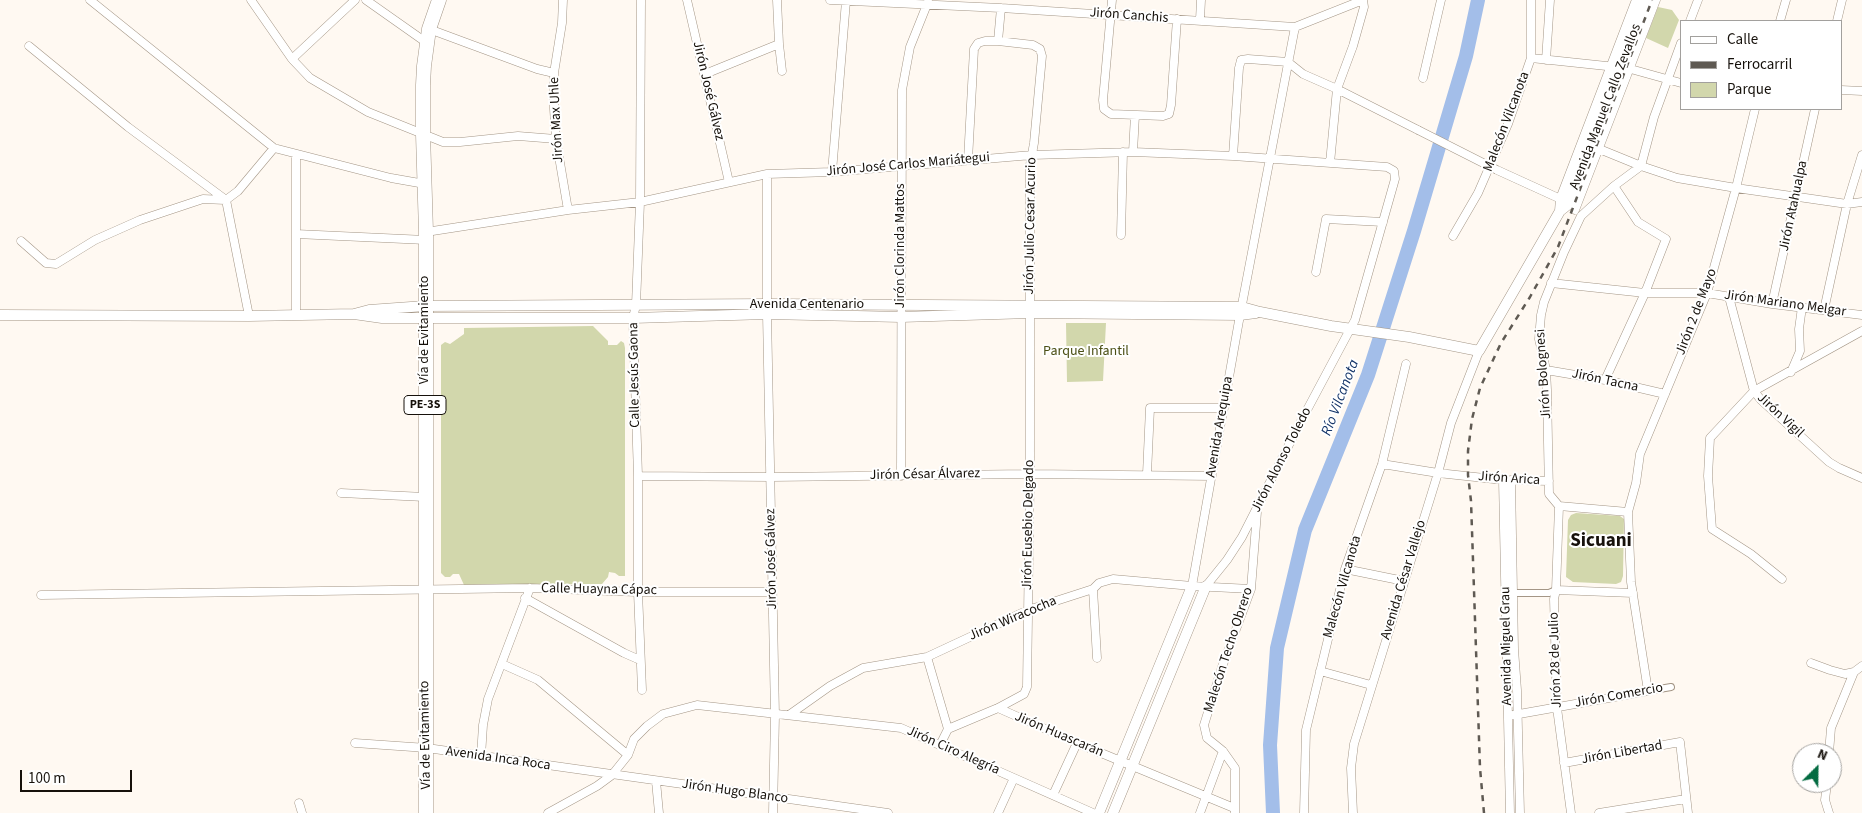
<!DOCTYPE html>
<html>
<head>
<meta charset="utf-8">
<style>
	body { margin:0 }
	#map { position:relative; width:1862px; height:813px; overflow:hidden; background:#fff9f2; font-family:"Source Sans 3",sans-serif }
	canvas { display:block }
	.legend { position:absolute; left:1680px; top:20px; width:162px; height:90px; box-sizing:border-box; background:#fff; border:1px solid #a2a09d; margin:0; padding:6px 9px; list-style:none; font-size:15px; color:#16110b }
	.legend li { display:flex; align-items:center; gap:10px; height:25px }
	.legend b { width:25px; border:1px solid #a2a09d }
	.north { position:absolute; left:1792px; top:743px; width:50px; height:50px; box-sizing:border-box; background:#fff; border:1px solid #a2a09d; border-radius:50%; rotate:23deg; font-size:14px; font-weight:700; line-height:20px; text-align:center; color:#16110b }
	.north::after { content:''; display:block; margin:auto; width:18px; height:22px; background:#036b41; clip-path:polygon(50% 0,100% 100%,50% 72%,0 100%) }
	.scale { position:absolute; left:20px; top:770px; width:112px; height:22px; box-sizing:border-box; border:2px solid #16110b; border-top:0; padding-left:6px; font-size:15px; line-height:18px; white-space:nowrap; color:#16110b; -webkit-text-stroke:4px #fff; paint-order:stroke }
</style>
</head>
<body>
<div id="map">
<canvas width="1862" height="813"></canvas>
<ul class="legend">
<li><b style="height:6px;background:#fff"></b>Calle</li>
<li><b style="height:6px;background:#5f5a53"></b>Ferrocarril</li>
<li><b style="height:14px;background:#d2d7ac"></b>Parque</li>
</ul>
<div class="north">N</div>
<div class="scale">100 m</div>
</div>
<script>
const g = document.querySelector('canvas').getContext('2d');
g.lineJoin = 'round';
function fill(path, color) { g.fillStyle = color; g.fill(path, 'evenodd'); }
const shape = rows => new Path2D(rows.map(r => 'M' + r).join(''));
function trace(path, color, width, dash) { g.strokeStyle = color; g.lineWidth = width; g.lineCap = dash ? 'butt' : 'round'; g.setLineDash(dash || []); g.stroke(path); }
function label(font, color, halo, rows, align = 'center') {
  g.font = font + ' "Source Sans 3",sans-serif'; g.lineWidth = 4; g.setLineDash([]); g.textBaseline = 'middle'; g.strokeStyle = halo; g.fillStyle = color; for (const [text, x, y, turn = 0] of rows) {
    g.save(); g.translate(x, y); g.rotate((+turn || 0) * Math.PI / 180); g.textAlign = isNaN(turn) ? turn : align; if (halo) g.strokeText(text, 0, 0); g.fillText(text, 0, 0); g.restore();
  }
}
fill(shape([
	[1658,7,1672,10,1679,20,1668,48,1646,38],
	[1066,323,1106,323,1103,381,1067,382],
	[593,326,608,341,608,345,617,345,621,341,624,343,625,348,625,576,619,576,615,573,609,572,608,577,602,584,464,585,459,574,453,574,450,577,445,577,441,573,441,345,445,342,450,344,464,334,464,328],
	[1576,513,1620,516,1624,519,1623,576,1621,582,1616,584,1573,582,1566,577,1568,520,1571,515]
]), '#d2d7ac');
trace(shape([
	[1273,813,1270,745,1277,648,1305,530,1368,375,1414,231,1466,56,1478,0]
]), '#a3bee9', 14);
const pedestrian = shape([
	[1513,593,1549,593,1556,590],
	[1648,691,1671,687]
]);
const minor = shape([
	[90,0,274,148,391,178,425,184],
	[251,0,292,59,310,78,368,112,443,142,460,142,518,136,556,139],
	[366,0,427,43],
	[563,0,562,23,554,73,554,109,556,139,568,210],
	[641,0,640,202,636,305,633,318,638,476,638,592,642,690],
	[687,0,729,182],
	[777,0,779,44,782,71],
	[830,0,1001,8,1295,27,1363,0],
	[1112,0,1103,100,1104,109,1111,114,1163,116,1169,114,1171,105,1177,19],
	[1200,20,1201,0],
	[1690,21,1698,0],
	[1780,21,1786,0],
	[1837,21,1842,0],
	[429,29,537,69,554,73],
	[998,41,1001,8],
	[29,46,128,127,226,200],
	[1531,58,1616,67],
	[292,59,355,0],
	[1546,60,1550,0],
	[1627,68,1681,83],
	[705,74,779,44],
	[1423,78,1441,0],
	[1841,90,1862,91],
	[1587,144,1641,166,1677,178,1736,188,1847,204,1862,202],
	[1133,152,1135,115],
	[296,154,296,315],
	[1233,156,1239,68,1241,60,1248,59,1288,62,1303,74,1337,89,1418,130],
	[1330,163,1337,89,1353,46,1364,7,1363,0],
	[1497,170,1565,201],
	[832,172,846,1],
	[767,174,767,314,775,715,773,813],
	[1575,210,1656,0],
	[426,232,568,210,640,202,767,174,832,172,1032,155,1133,152,1233,156,1387,167,1394,171,1395,179,1355,320,1299,425,1242,537,1227,560,1206,586],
	[296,234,426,240],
	[1121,235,1123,152],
	[1453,236,1478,193,1508,124,1531,58,1531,0],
	[21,241,46,263,56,264,95,240,140,220,203,199,225,200],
	[1316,272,1326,219,1383,222],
	[1551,283,1645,293,1707,293,1772,304,1862,315],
	[1729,297,1754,391,1761,400,1829,462,1839,468,1862,478],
	[1772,304,1815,109],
	[1824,310,1847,204,1862,155],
	[249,316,226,200,238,191,274,148],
	[1546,370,1605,380,1665,394],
	[1791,372,1800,351,1799,329,1802,307],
	[1605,380,1645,293,1666,239,1638,222,1614,186],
	[1382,464,1438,473,1503,480,1549,481],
	[1147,474,1150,408,1224,408],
	[638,476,771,477,1030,474,1212,476],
	[901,476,902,90,910,47,928,2],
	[1503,480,1510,813],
	[1511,480,1514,649,1517,690,1520,813],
	[341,493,425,497],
	[1559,506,1549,494,1547,390,1546,370,1539,339,1541,315,1544,302,1564,252,1581,216,1614,186,1641,166,1654,117,1681,43],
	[1559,506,1556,590,1554,599,1557,708,1571,813],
	[1559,506,1628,512],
	[1345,569,1404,581],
	[1782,579,1751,554,1712,529,1708,476,1710,438,1754,391,1862,331],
	[1192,586,1240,315,1295,27],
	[1093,589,1097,658],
	[1556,590,1633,593],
	[41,595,530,588,638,592,772,592],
	[525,598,624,653,640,660],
	[927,657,948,729],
	[1811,663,1830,670,1845,674,1854,672,1862,666],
	[502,664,538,680,628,755],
	[1320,671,1371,685],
	[998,708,1077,743,1234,808],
	[789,715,830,686,863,668,927,657,1028,610,1093,589,1099,583,1113,579,1192,586,1251,589],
	[1508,716,1648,691,1631,582,1628,512,1636,483,1640,454,1707,293,1736,188,1755,109],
	[355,743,427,748,888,813],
	[940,745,948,729,998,708,1024,694,1027,687,1030,474,1030,165,1034,143,1042,56,1040,49,1033,45,998,41,985,41,978,43,974,49,968,160],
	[1829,753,1831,728,1854,672],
	[481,756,483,725,488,699,530,588],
	[1564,763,1680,742,1688,813],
	[656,781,659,813],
	[1827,783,1825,800,1829,813],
	[1053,795,1077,743],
	[299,803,302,813],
	[548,813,597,786,612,775,628,755,634,739,647,726,663,714,697,705,901,728,1093,813],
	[998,813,1014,778],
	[1200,813,1223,751],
	[1235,813,1235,768,1223,751,1207,738,1204,725,1222,667,1251,589,1257,512],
	[1304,813,1306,730,1345,569,1382,464,1406,364],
	[1353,813,1351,768,1354,744,1438,473,1451,423,1479,351],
	[1599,813,1686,799]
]);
const tertiary = shape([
	[1560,211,1561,199,1637,0],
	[354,314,369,310,425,306,768,304,1242,307,1260,312,1331,326,1409,337,1479,351,1560,211,1570,203,1647,0],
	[0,315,249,316,354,314,382,318,633,318,767,314,901,317,1030,313,1240,315,1256,313],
	[1099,813,1192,586],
	[1113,813,1206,586]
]);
const trunk = shape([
	[426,813,426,232,423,134,423,85,424,66,429,29,439,0]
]);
trace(pedestrian, '#a49686', 8);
trace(minor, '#a49686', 9);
trace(tertiary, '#a49686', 11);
trace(trunk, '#a49686', 15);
trace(pedestrian, '#fff', 6);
trace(minor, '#fff', 8);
trace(tertiary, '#fff', 10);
trace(trunk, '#fff', 14);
trace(shape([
	[1484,813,1480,768,1471,501,1468,475,1468,451,1472,419,1480,388,1501,343,1530,297,1558,247,1652,0]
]), '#5f5a53', 2.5, [6, 6]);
const minorBridge = shape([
	[1418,130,1497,170]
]);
trace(minorBridge, '#a49686', 9, []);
trace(minorBridge, '#fff', 8);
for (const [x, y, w] of [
	[425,405,42]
]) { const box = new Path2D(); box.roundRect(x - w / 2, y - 9.5, w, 19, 4); g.fillStyle = '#fff'; g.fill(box); trace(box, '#16110b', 1); }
label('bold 12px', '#16110b', null, [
	["PE-3S",425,405]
]);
label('14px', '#16110b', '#fff', [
	["Jirón Canchis",1129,16,4],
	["Jirón José Gálvez",708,91,77],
	["Avenida Manuel Callo Zevallos",1606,107,-69],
	["Jirón Max Uhle",557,120,-93],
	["Malecón Vilcanota",1507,122,-69],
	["Jirón José Carlos Mariátegui",908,165,-5],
	["Jirón Atahualpa",1794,206,-78],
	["Jirón Julio Cesar Acurio",1031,226,-89],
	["Jirón Clorinda Mattos",901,246,-90],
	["Jirón Mariano Melgar",1785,304,8],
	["Avenida Centenario",807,305],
	["Jirón 2 de Mayo",1697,312,-69],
	["Vía de Evitamiento",425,330,-90],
	["Jirón Bolognesi",1544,374,-94],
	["Calle Jesús Gaona",635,375,-91],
	["Jirón Tacna",1605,381,12],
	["Jirón Vigil",1780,416,43],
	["Avenida Arequipa",1220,427,-80],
	["Jirón Alonso Toledo",1282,460,-63],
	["Jirón César Álvarez",925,475,-1],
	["Jirón Arica",1509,479,4],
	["Jirón Eusebio Delgado",1029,525,-89],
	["Jirón José Gálvez",772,559,-91],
	["Avenida César Vallejo",1404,580,-73],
	["Malecón Vilcanota",1343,587,-74],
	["Calle Huayna Cápac",599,590,1],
	["Jirón Wiracocha",1013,619,-23],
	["Avenida Miguel Grau",1507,646,-91],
	["Malecón Techo Obrero",1229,650,-72],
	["Jirón 28 de Julio",1556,660,-92],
	["Jirón Comercio",1619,696,-10],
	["Vía de Evitamiento",426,735,-91],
	["Jirón Huascarán",1059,735,23],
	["Jirón Ciro Alegría",953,751,24],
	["Jirón Libertad",1622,753,-10],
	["Avenida Inca Roca",498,759,8],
	["Jirón Hugo Blanco",735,792,8]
]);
label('14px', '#4b4f15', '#fff', [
	["Parque Infantil",1086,352]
]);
label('italic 15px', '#153569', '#fff', [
	["Río Vilcanota",1341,398,-69]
]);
label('bold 19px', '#16110b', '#fff', [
	["Sicuani",1601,542]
]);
</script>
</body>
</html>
